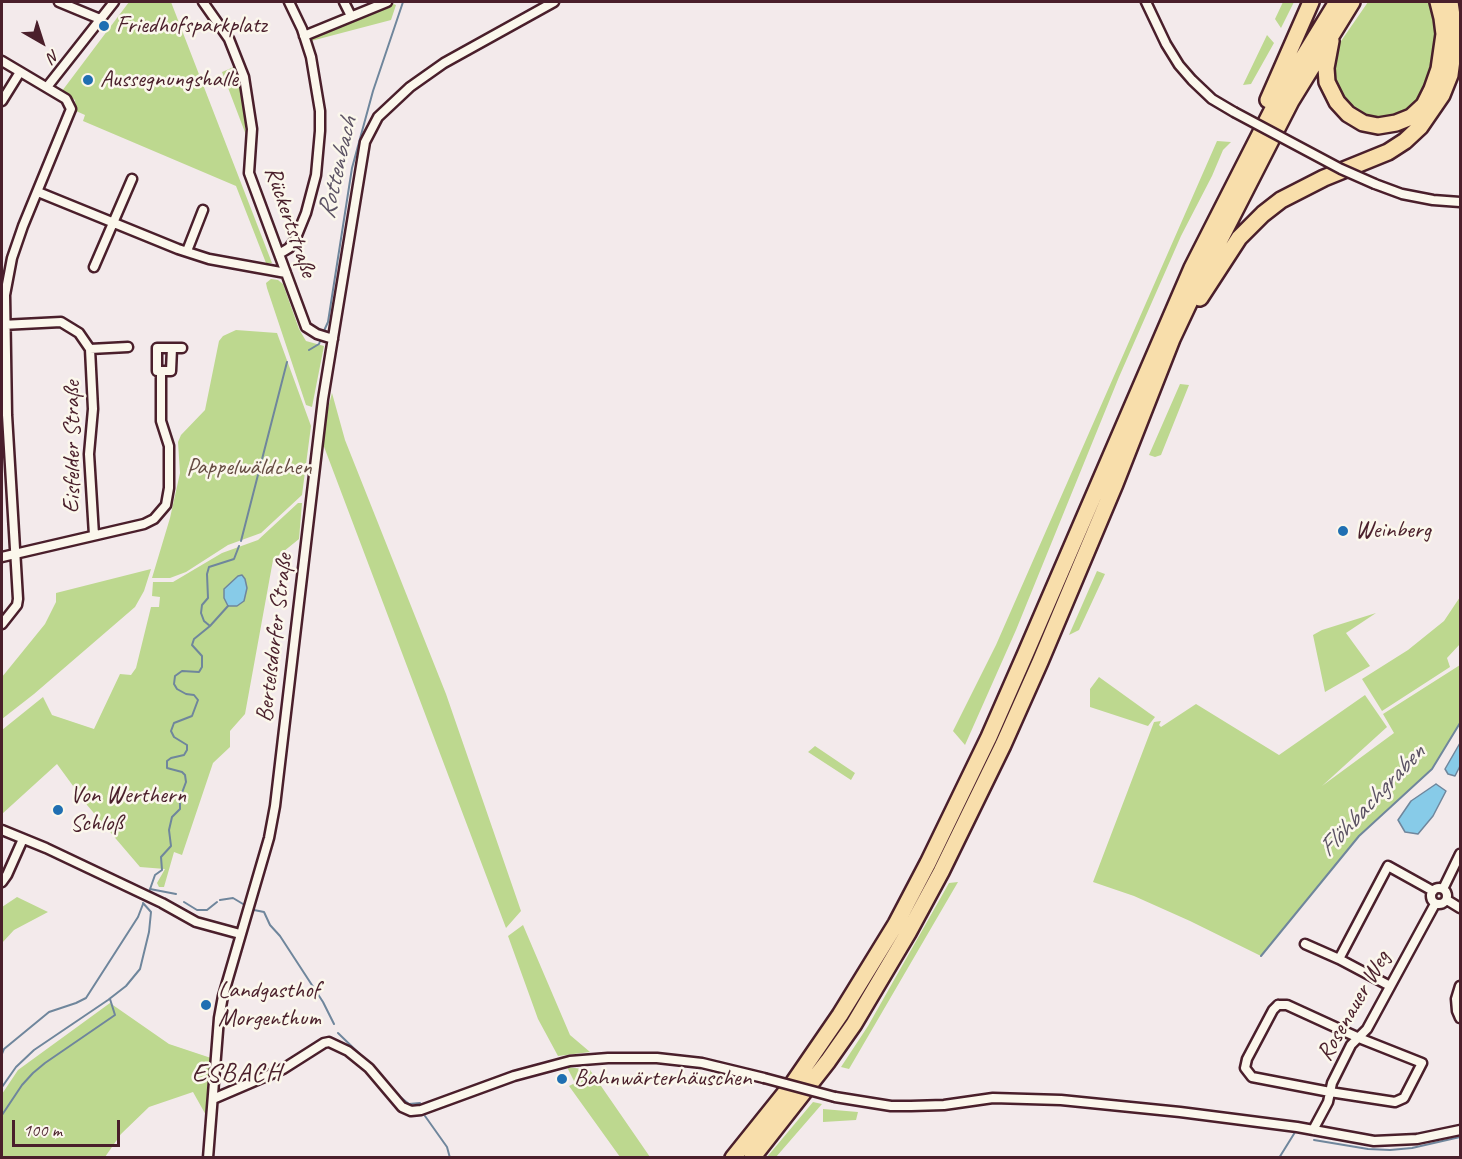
<!DOCTYPE html>
<html>
<head>
<meta charset="utf-8">
<style>
	body { margin:0 }
	#map { position:relative; width:1462px; height:1159px; overflow:hidden; background:#f3eaeb; font-family:Caveat,sans-serif }
	canvas { display:block }
	.frame { position:absolute; inset:0; border:3px solid #4a1f2b; pointer-events:none }
	.north { position:absolute; left:12px; top:12px; width:60px; height:60px; -webkit-text-stroke:4px #fbf7ec; paint-order:stroke; rotate:141deg; font-size:16px; font-weight:700; line-height:24px; text-align:center; color:#4a1f2b }
	.north::after { content:''; display:block; margin:auto; width:21px; height:27px; background:#4a1f2b; clip-path:polygon(50% 0,100% 100%,50% 72%,0 100%) }
	.scale { position:absolute; left:12px; top:1120px; width:108px; height:27px; box-sizing:border-box; border:3px solid #4a1f2b; border-top:0; padding-left:8px; font-size:18px; line-height:21px; white-space:nowrap; color:#4a1f2b; -webkit-text-stroke:4px #fbf7ec; paint-order:stroke }
</style>
</head>
<body>
<div id="map">
<canvas width="1462" height="1159"></canvas>
<div class="frame"></div>
<div class="north">N</div>
<div class="scale">100 m</div>
</div>
<script>
const g = document.querySelector('canvas').getContext('2d');
g.lineJoin = 'round';
function fill(path, color) { g.fillStyle = color; g.fill(path, 'evenodd'); }
const shape = rows => new Path2D(rows.map(r => 'M' + r).join(''));
function trace(path, color, width, dash) { g.strokeStyle = color; g.lineWidth = width; g.lineCap = dash ? 'butt' : 'round'; g.setLineDash(dash || []); g.stroke(path); }
function label(font, color, halo, rows, align = 'center') {
  g.font = font + ' Caveat,sans-serif'; g.lineWidth = 5; g.setLineDash([]); g.textBaseline = 'middle'; g.strokeStyle = halo; g.fillStyle = color; for (const [text, x, y, turn = 0] of rows) {
    g.save(); g.translate(x, y); g.rotate((+turn || 0) * Math.PI / 180); g.textAlign = isNaN(turn) ? turn : align; if (halo) g.strokeText(text, 0, 0); g.fillText(text, 0, 0); g.restore();
  }
}
fill(shape([
	[129,2,171,2,272,263,266,263,236,186,83,121,85,115,76,111,75,100,62,91],
	[1283,2,1294,2,1281,28,1275,19],
	[1368,2,1430,2,1437,24,1435,59,1422,96,1396,118,1364,120,1336,94,1331,69,1339,44],
	[391,3,396,5,391,20,311,41,311,37,314,35],
	[1267,35,1274,43,1251,84,1243,85],
	[236,66,242,87,246,135,222,72],
	[1217,141,1231,142,1223,150,1212,176,1181,236,1119,377,1016,630,965,745,953,731,996,645],
	[271,279,278,280,283,284,299,329,306,341,324,346,312,407,306,405,267,288,266,283],
	[236,330,277,333,311,426,302,495,261,533,228,545,186,572,170,578,152,578,170,518,180,473,178,442,181,435,205,410,219,341,223,336],
	[1180,384,1189,385,1161,455,1155,457,1149,455],
	[332,393,345,440,446,694,521,911,506,928,323,444,324,424],
	[298,503,302,503,299,539,273,560,245,714,230,731,230,747,213,763,182,855,174,852,164,887,159,887,157,883,165,869,140,867,87,805,57,764,2,814,2,730,43,697,52,715,94,729,120,674,131,675,136,668,151,607,159,607,160,597,152,596,153,582,173,582,222,553,258,540],
	[151,569,144,591,135,607,34,694,2,719,2,677,45,624,56,602,56,593],
	[1097,571,1105,574,1079,630,1069,635],
	[1460,597,1460,644,1447,658,1450,667,1382,711,1362,679,1408,650,1444,621],
	[1376,613,1346,633,1370,666,1325,692,1313,635,1322,630],
	[1460,665,1460,723,1432,769,1359,836,1261,956,1190,921,1134,896,1093,882,1154,722,1161,721,1159,725,1161,727,1196,704,1279,755,1365,695,1387,727,1322,786,1394,733,1383,714],
	[1099,677,1149,713,1155,717,1148,726,1090,707,1090,689],
	[815,746,855,773,851,780,808,752],
	[958,882,849,1069,841,1067,868,1026,949,883],
	[17,897,48,912,14,930,2,943,2,907],
	[523,925,570,1035,590,1052,558,1056,538,1019,508,936],
	[110,1003,169,1044,211,1058,207,1117,193,1092,149,1107,121,1134,105,1157,2,1158,2,1094,18,1070],
	[567,1067,590,1070,650,1157,620,1157,569,1086,575,1083],
	[813,1102,822,1104,776,1157,767,1157],
	[823,1109,858,1112,856,1120,823,1122]
]), '#bdd88f');
const water = shape([
	[242,575,245,579,247,588,244,601,237,606,228,606,224,598,224,589,238,576,242,575],
	[1460,743,1460,766,1455,776,1448,774,1445,769,1460,743],
	[1436,784,1446,791,1433,816,1418,834,1405,832,1398,820,1411,801,1436,784]
]);
fill(water, '#87cbe8');
trace(water, '#6f869c', 1.5);
trace(shape([
	[323,333,328,322,352,168,373,91,403,2],
	[309,350,319,344,321,339],
	[241,541,287,362],
	[210,626,228,606],
	[150,889,176,894],
	[149,892,155,875,162,870,161,857,171,846,169,830,172,817,180,809,180,798,186,782,185,775,182,772,167,768,167,761,171,758,184,755,187,750,187,745,174,737,171,731,174,723,192,716,198,700,194,695,186,694,177,689,174,684,175,676,182,671,199,672,202,667,202,656,192,645,194,639,210,626,204,621,201,613,202,605,208,598,207,574,209,567,234,559,239,546],
	[220,900,233,898,243,904],
	[184,902,197,910,207,910,217,902],
	[254,910,264,912,270,925,280,936,323,1002,334,1024],
	[1261,956,1359,836,1432,769,1460,723],
	[338,1033,373,1067],
	[2,1054,4,1049,49,1012,76,1003,86,998,138,917,143,904],
	[377,1071,399,1096,409,1104,420,1103],
	[2,1087,16,1067,34,1050,108,1000,126,986,140,969,149,932,151,912,143,903],
	[2,1115,22,1085,33,1073,45,1063,115,1015,110,999],
	[425,1116,447,1147,450,1158],
	[1314,1140,1368,1149,1390,1150,1412,1148,1460,1137],
	[1279,1158,1297,1129]
]), '#6f869c', 2);
const street = shape([
	[59,2,100,19],
	[203,2,229,39,244,77,252,129,249,173,306,327,317,334,333,339],
	[344,2,351,16],
	[1146,2,1166,44,1179,65,1192,80,1212,99,1234,112],
	[304,36,387,2],
	[2,61,66,99,71,109,23,226,12,258,5,295,7,415,18,599,17,605,2,624],
	[47,87,114,2],
	[2,101,20,72],
	[1375,184,1402,194,1433,200,1460,202],
	[38,192,178,249,209,259,286,273],
	[187,251,203,210],
	[279,254,289,248,295,240,306,213,316,175,320,131,320,111,311,57,302,29,289,2],
	[94,267,132,179],
	[2,325,61,322,79,333,90,349,93,409,89,454,94,535],
	[172,348,171,371,157,371,157,348,182,348],
	[90,349,128,347],
	[2,557,144,524,154,519,166,505,169,488,169,446,161,421,161,371],
	[2,830,46,848,162,903,196,922,240,934],
	[2,882,7,875,23,839],
	'1431 896a8 8 0 1 1 16 0a8 8 0 1 1-16 0Z',
	[1443,889,1460,854],
	[1447,900,1460,908],
	[1305,944,1339,959],
	[1390,986,1339,959,1388,866,1433,891],
	[1460,986,1456,999,1457,1011,1460,1018],
	[1278,1005,1287,1005,1359,1038,1422,1063,1404,1098,1395,1102,1330,1092,1252,1077,1245,1068,1247,1059,1273,1010,1278,1005],
	[835,1097,891,1106,911,1106,944,1105,993,1098,1061,1100,1180,1112,1297,1127,1374,1141,1417,1139,1460,1130],
	[213,1099,283,1069,324,1043,329,1042,348,1051,369,1068,402,1107,411,1111,421,1110,514,1076,570,1061,608,1058,657,1058,702,1063,764,1078],
	[1313,1130,1328,1102,1332,1083,1351,1045,1367,1029,1435,904],
	[208,1158,219,1018,223,996,269,838,275,806,323,399,365,142,378,117,410,87,444,63,554,2]
]);
const highway = shape([
	[1331,41,1326,68,1327,82,1337,102,1348,114,1363,123,1378,126,1396,123,1411,117,1424,105,1432,89,1439,69,1444,34,1442,18,1438,2],
	[1268,100,1311,2],
	[1200,298,1239,238,1263,214,1281,200,1324,178,1388,152,1405,141,1420,127,1442,95,1450,75,1455,37,1450,2],
	[733,1158,794,1082,840,1015,896,924,928,863,989,737,1025,655,1192,268,1280,95,1337,2],
	[752,1158,828,1061,854,1024,908,933,941,872,1003,745,1040,662,1115,484,1172,339,1205,269,1291,101,1352,2]
]);
trace(street, '#4a1f2b', 13);
trace(highway, '#4a1f2b', 20);
trace(street, '#fbf7ec', 8);
trace(highway, '#f8deab', 15);
const streetBridge = shape([
	[1234,112,1341,169,1375,184],
	[764,1078,835,1097]
]);
trace(streetBridge, '#4a1f2b', 13, []);
trace(streetBridge, '#fbf7ec', 8);
for (const [x, y, r, color] of [
	[104,26,6,"#1f6fb2"],
	[88,80,6,"#1f6fb2"],
	[1343,531,6,"#1f6fb2"],
	[58,810,6,"#1f6fb2"],
	[206,1005,6,"#1f6fb2"],
	[562,1079,6,"#1f6fb2"]
]) { const dot = new Path2D(); dot.arc(x, y, r, 0, 2 * Math.PI); g.fillStyle = color; g.fill(dot); trace(dot, '#fbf7ec', 2); }
label('24px', '#4a1f2b', '#fbf7ec', [
	["Friedhofsparkplatz",116,26],
	["Aussegnungshalle",100,80],
	["Weinberg",1355,531],
	["Von Werthern",70,796],
	["Schloß",70,824],
	["Landgasthof",218,991],
	["Morgenthum",218,1019],
	["Bahnwärterhäuschen",574,1079]
], 'left');
label('24px', '#4a1f2b', '#fbf7ec', [
	["Rückertstraße",290,222,71],
	["Eisfelder Straße",73,447,-90],
	["Bertelsdorfer Straße",275,638,-83],
	["Rosenauer Weg",1354,1006,-60]
]);
label('24px', '#674d44', '#fbf7ec', [
	["Pappelwäldchen",249,468]
]);
label('italic 26px', '#5c5364', '#fbf7ec', [
	["Rottenbach",338,168,-77],
	["Flöhbachgraben",1372,801,-47]
]);
g.letterSpacing = '1.5px';
label('27px', '#4a1f2b', '#fbf7ec', [
	["ESBACH",237,1074]
]);
g.letterSpacing = '0px';
</script>
</body>
</html>
